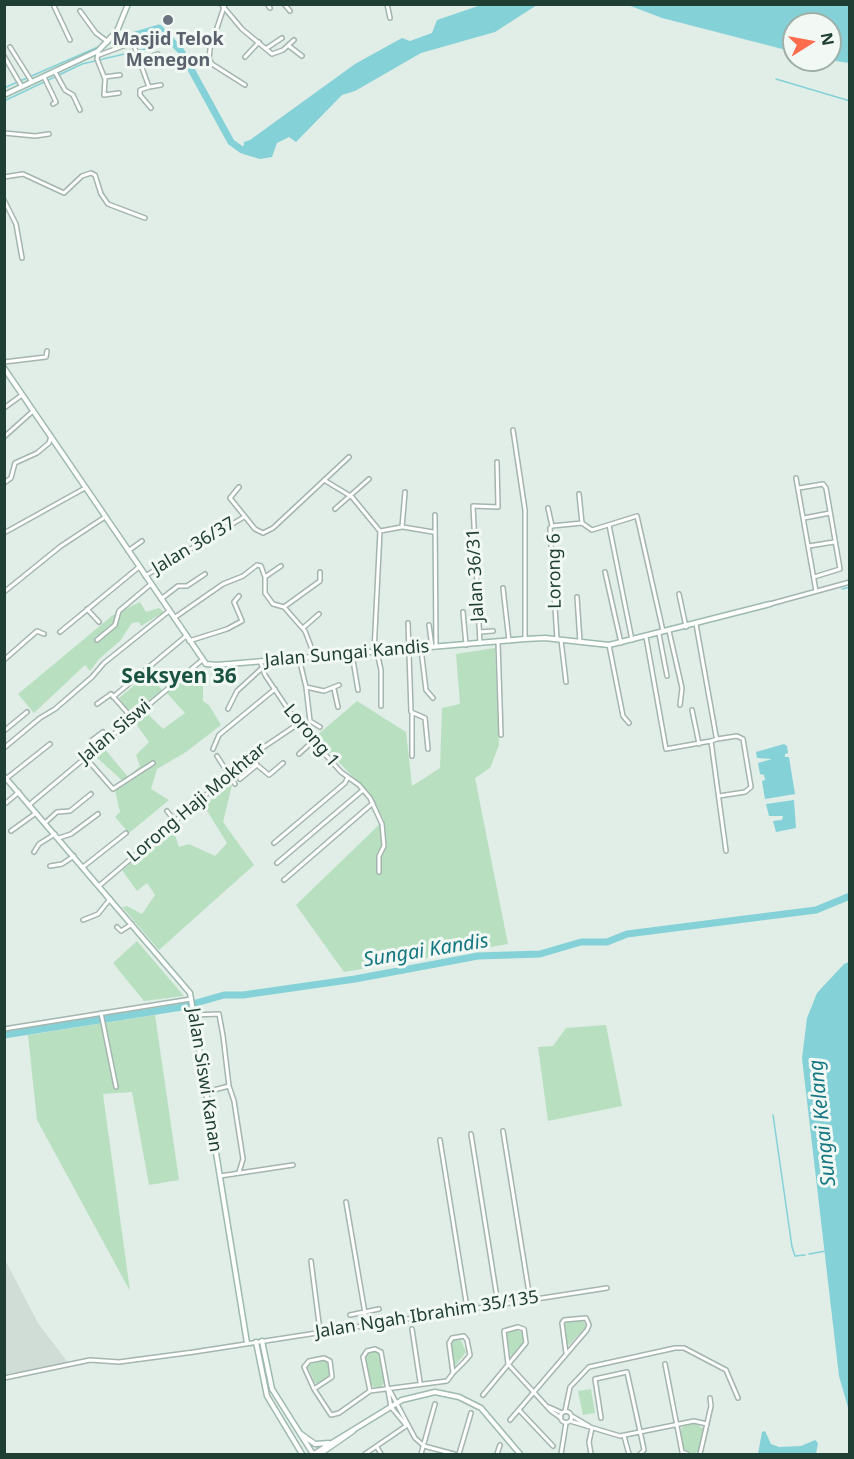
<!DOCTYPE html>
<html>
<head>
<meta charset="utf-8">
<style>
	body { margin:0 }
	#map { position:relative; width:854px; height:1459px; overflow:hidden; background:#e1ede7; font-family:"Noto Sans",sans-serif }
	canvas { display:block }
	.frame { position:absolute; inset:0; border:6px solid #203f34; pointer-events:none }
	.north { position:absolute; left:782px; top:12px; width:60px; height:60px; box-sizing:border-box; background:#f2f9f5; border:2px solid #9eafa8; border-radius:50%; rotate:79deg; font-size:16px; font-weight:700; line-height:24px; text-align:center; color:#203f34 }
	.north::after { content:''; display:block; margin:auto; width:21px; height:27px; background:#fe6c4e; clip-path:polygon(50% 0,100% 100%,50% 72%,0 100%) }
</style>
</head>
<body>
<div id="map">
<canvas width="854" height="1459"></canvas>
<div class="frame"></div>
<div class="north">N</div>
</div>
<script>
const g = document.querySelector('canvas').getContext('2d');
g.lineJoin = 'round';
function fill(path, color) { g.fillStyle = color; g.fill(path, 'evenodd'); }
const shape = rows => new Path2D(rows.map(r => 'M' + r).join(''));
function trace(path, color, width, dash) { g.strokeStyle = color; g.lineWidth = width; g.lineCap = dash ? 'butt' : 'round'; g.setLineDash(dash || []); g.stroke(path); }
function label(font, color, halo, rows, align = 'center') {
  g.font = font + ' "Noto Sans",sans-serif'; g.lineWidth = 6; g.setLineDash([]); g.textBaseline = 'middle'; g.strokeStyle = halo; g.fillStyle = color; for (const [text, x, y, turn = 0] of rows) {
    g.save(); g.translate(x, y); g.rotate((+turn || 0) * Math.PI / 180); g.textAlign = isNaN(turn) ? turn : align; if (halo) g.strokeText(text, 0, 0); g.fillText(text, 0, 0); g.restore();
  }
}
fill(shape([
	[4,1258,38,1323,69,1364,5,1374]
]), '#cfddd6');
fill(shape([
	[140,602,146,612,159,608,164,612,141,626,139,622,132,623,120,641,99,659,90,671,85,665,34,713,18,694,113,615],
	[495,648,499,745,490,768,475,778,508,944,344,972,296,905,384,820,372,797,315,737,357,701,406,732,412,786,440,768,442,708,460,704,456,654],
	[197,670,203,680,203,701,209,705,221,725,186,752,157,769,151,789,169,800,129,833,115,817,120,812,115,790,126,784,94,755,104,748,128,777,140,766,136,755,149,742,134,721,145,711,163,729,185,713,167,693],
	[149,673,162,690,132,715,119,698],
	[233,781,223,822,254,865,159,950,122,907,127,906,142,914,155,895,147,883,137,891,122,870,173,829,179,847,189,844,215,856,227,843,204,806],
	[137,941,184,996,144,1001,113,963],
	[155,1015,179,1180,149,1185,132,1092,103,1094,130,1291,37,1120,28,1035],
	[606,1025,622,1106,548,1121,538,1047,553,1046,566,1028],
	[583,1320,586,1327,568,1346,563,1326,567,1322],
	[517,1330,522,1332,523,1343,511,1357,506,1335,509,1331],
	[460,1338,466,1352,455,1366,450,1344,453,1339],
	[375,1351,379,1354,385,1381,381,1387,376,1388,370,1384,365,1357,368,1352],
	[324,1360,329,1363,331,1375,319,1384,315,1383,307,1365],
	[591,1389,595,1413,583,1415,578,1391],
	[695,1423,704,1429,699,1451,694,1454,684,1451,680,1433,682,1427]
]), '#b8e0c0');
fill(shape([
	[481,5,537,5,495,32,421,53,355,91,342,95,296,142,289,137,277,143,272,157,260,159,243,154,244,142,250,140,355,64,402,38,410,41,432,33,437,20],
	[628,5,849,5,849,63,830,60,830,24,794,24,794,52,662,18],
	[784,744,787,746,788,753,785,754,785,757,789,757,795,794,765,799,762,781,765,780,764,775,760,774,758,763,772,759,757,758,756,752],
	[794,800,796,828,776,832,773,821,782,820,783,816,769,816,766,804],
	[849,962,850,962,849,1411,839,1376,802,1058,807,1018,817,993,844,964],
	[765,1431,771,1444,779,1447,801,1446,815,1440,818,1443,816,1454,758,1454,762,1432]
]), '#84d1d7');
trace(shape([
	[776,79,850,101],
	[4,88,98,47],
	[4,101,82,64,171,43],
	[842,589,850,587],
	[773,1115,792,1247,795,1256,805,1255],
	[809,1254,826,1251]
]), '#84d1d7', 1.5);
trace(shape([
	[114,41,159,28,181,51,231,142,242,150,251,148],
	[4,1035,182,1007,224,995,243,995,355,979,478,956,540,954,581,942,607,942,627,934,816,910,850,896]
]), '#84d1d7', 7);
const street = shape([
	[53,4,70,40],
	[221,4,242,29,272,54,283,50,294,40],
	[225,4,210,49,209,59,212,64,245,85],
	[267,4,270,8],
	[284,4,290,11],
	[387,4,390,18],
	[80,11,96,33,108,42],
	[133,43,149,87,140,90,140,95,151,108],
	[289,46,302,56],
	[10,47,32,82],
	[267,48,282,38],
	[98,53,97,59,105,79,104,95,119,93],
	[99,55,158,33],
	[4,56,22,87],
	[245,57,259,42],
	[139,60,158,54],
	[55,72,65,90,73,95,80,110],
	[44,77,56,102,53,104],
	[104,77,120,75],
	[149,87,161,85],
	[4,133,35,136,49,134],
	[4,177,23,174,64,193,82,176,91,173,95,175,101,194,108,204,145,218],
	[4,200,16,224,22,258],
	[4,362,46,357,47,351],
	[4,408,22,395],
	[513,430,525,510,525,639],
	[4,437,33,411],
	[796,478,816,591],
	[324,480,352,497,379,530],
	[4,483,11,478,15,463,37,453,49,443,51,436],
	[239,487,230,498,255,529,263,533,273,528,349,457],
	[799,488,823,484,826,488,840,569,814,577],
	[579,494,582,523],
	[548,508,552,526],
	[335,509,369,479],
	[435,515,436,647],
	[804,518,830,513],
	[609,525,632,640],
	[403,527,433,532],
	[4,533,85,488],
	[809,546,834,542],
	[128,551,142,541],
	[281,566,265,577,265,593,273,604,284,607,305,631,315,657],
	[605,572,621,643],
	[145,576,244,517],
	[503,588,509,641],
	[4,592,61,546,105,517],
	[679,594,686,627],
	[577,597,580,642],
	[161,599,178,586,187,586,205,574],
	[770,604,850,582],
	[284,607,320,581,320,572],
	[87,609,99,622],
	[463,612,466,645],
	[174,618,223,584,243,576,257,565,261,566,265,577],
	[408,623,411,712,425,718,428,749],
	[429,625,432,647],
	[303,628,319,614],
	[669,631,682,688,680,705],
	[60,632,139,567],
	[480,632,493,631],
	[659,634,667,676],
	[646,637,666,749,711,741,717,739,716,736,696,624],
	[557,639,550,528,552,526,582,523,592,530,637,516,663,631],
	[97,640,115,625,119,611,151,584],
	[561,640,566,682],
	[189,641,227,629,242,621,234,602,239,596],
	[498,642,501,735],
	[480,643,473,506,498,507,497,462],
	[609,645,623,716,629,723],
	[421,649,426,690,433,698],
	[374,652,380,531,402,527,405,492],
	[377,652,381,670,381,706],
	[352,654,358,690],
	[299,658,306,687,324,691,339,685],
	[4,660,37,631,44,634],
	[260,661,265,675,298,724,341,772,359,785,370,798,382,824,384,846,379,856,379,872],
	[306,687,310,721,320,727],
	[334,689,338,707],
	[113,697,186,636],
	[97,704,111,694,132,718],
	[228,709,237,691,261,669],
	[692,710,699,744],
	[4,731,27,712],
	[717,739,737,736,743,739,751,787,745,792,719,796],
	[711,741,726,851],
	[4,748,40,718,55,709,92,677,104,663,169,611],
	[96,748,91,741,103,732],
	[213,749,219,735,275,689],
	[299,754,313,741],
	[217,756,235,784],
	[412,756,412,715],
	[85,757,113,789,153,763],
	[257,765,269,775,283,763],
	[7,778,50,744],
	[240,779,257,765,253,754],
	[6,803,19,792],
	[29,805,201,661],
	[167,811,175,821],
	[45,823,57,812,70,811,91,794],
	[11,831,36,813],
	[59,838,71,834,98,814],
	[274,843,345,783,348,777],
	[34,852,39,844,55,834],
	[277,863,363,790],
	[50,866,62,864,74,856],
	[83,867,126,833],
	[284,880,373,803],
	[99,886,255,753,298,724],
	[83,920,98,914,110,899],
	[117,927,121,931,132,924],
	[101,1013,116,1087],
	[194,1015,219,1014,223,1036,229,1086,206,1092],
	[4,1029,191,999],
	[229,1086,234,1101,243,1159,239,1172],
	[503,1131,530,1299],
	[471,1134,498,1304],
	[440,1140,467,1308],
	[220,1176,293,1165],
	[346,1202,367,1325],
	[311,1261,320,1331],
	[350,1315,379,1309],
	[412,1329,420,1382],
	[508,1364,551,1411,561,1418],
	[665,1364,682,1452,687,1454],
	[4,1378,90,1360,119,1362,194,1352,607,1288],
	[314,1389,332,1377,330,1361,324,1358,309,1361,304,1367,314,1389,331,1415,339,1413,370,1391,447,1381,453,1373,465,1361,470,1355,467,1340,464,1336,452,1338,449,1343,453,1373],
	[389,1389,415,1438,424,1446,454,1454],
	[370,1391,363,1357,367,1351,375,1349,381,1352,391,1407,406,1425],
	[483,1395,526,1343,524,1329,518,1327,504,1331,508,1364],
	[549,1407,562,1413],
	[519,1410,553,1446],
	[565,1411,570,1387,589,1367,675,1348,684,1348,726,1370,738,1398],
	'560.5 1417a5.5 5.5 0 1 1 11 0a5.5 5.5 0 1 1-11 0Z',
	[572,1416,589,1426],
	[601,1418,595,1379,627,1372,643,1445,644,1450,640,1454],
	[510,1420,587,1330,589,1325,586,1318,564,1320,562,1323,566,1353],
	[570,1421,620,1436,694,1421,707,1424],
	[624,1436,629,1454],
	[377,1447,381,1454],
	[365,1454,406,1426],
	[421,1454,435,1404],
	[459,1454,471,1413],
	[497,1454,500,1445],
	[561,1454,566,1423],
	[591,1454,589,1442,592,1428],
	[700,1454,711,1406,710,1398]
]);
const secondary = shape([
	[4,95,98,51,117,31,128,4],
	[4,368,206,664,217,665,525,639,545,638,609,645,770,604],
	[4,776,190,993,247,1343],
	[262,1341,272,1389,313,1454],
	[256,1342,267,1396,302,1454],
	[301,1434,315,1444,329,1443],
	[314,1454,402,1400,435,1392,459,1397,481,1408,520,1454],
	[320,1454,353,1431]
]);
trace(street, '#a3b5ae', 6);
trace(secondary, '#9ebaae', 7);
trace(street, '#fff', 3);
trace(secondary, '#fff', 4);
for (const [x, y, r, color] of [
	[168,20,6,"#6b7280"]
]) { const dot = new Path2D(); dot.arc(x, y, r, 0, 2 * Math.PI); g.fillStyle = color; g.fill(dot); trace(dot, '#f2f9f5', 2); }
label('bold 18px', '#5b616d', '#f2f9f5', [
	["Masjid Telok",168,40],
	["Menegon",168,61]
]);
label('18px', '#203f34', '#f2f9f5', [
	["Jalan 36/37",194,546,-31],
	["Lorong 6",555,571,-91],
	["Jalan 36/31",476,575,-93],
	["Jalan Sungai Kandis",347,654,-5],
	["Jalan Siswi",115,732,-40],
	["Lorong 1",311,736,50],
	["Lorong Haji Mokhtar",197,803,-40],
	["Jalan Siswi Kanan",204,1080,81],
	["Jalan Ngah Ibrahim 35/135",427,1315,-9]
]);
label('italic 20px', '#147781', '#f2f9f5', [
	["Sungai Kandis",426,951,-9],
	["Sungai Kelang",823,1123,-96]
]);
label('bold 21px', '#1a5341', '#f2f9f5', [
	["Seksyen 36",179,677]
]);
</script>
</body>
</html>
